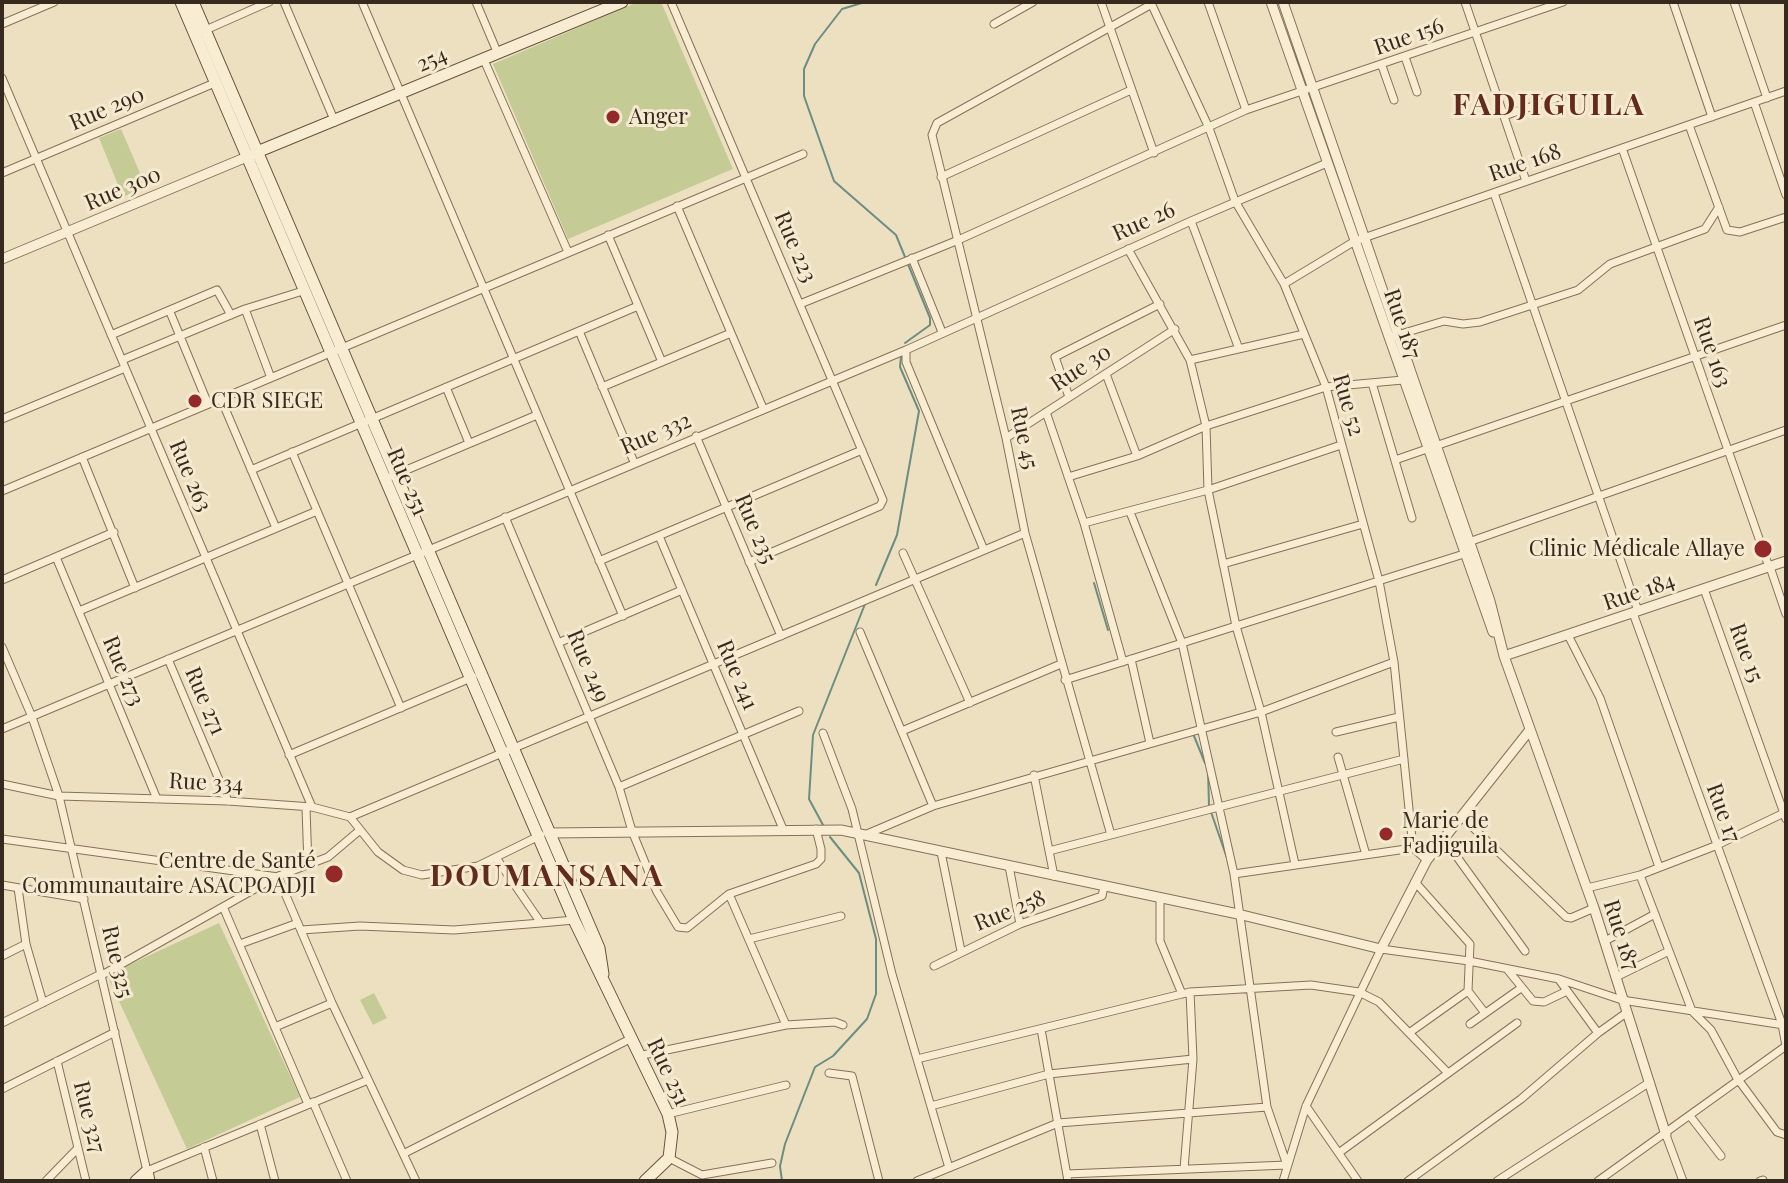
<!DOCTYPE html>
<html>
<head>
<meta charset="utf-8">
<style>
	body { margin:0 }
	#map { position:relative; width:1788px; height:1183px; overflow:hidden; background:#ede0c0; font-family:"Playfair Display",serif }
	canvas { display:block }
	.frame { position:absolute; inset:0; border:4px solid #36291d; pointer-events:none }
</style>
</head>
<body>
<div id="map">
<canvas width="1788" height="1183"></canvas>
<div class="frame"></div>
</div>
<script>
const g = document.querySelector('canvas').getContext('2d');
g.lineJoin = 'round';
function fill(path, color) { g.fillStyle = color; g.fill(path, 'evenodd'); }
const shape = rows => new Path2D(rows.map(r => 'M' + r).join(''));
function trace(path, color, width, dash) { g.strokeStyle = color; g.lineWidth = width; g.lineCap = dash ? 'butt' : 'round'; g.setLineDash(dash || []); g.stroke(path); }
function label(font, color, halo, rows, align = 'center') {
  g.font = font + ' "Playfair Display",serif'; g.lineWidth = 6; g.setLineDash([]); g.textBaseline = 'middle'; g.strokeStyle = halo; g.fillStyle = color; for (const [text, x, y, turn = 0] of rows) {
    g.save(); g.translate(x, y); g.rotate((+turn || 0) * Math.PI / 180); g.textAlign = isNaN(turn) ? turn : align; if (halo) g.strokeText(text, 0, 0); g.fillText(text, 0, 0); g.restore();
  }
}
fill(shape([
	[638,2,661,2,733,169,568,239,493,64],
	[121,129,146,187,123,197,99,138],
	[219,923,300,1097,187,1149,107,975],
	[374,993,387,1018,373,1025,360,1000]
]), '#c4cb95');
trace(shape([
	[865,2,842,9,815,44,804,69,804,96,834,181,896,235,905,257],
	[905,343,930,325,930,318,908,264],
	[1094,583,1108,630],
	[876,585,897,535,919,411,900,367,901,356],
	[1194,736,1205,763],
	[1208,769,1209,806],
	[1211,812,1227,858],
	[823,825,809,799,813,735,865,604],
	[782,1181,780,1166,785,1144,815,1067,833,1056,867,1019,876,994,876,939,859,873,830,837]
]), '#6b8d84', 2);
const minor = shape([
	[284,2,335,122],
	[362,2,623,616],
	[476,2,498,54],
	[671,2,883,500,880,506,749,562],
	[1101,2,1154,153],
	[1208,2,1246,110],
	[1465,2,1526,181],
	[1673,2,1712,117],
	[1734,2,1767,98],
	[1151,3,1209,128,1235,201,1284,284,1326,387,1379,581,1394,662,1413,848],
	[2,24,54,2],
	[994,24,1033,2],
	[201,32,269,2],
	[1405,57,1417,92],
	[484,60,568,252],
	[1382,66,1394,100],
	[2,78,312,807],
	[1754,102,1786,195],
	[1504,116,1562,96],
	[1689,125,1727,230,1740,232,1786,217],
	[1622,148,1769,567],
	[2,173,217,82],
	[941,177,1131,90],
	[1494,193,1638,611],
	[677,206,763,408],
	[1191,221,1239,349],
	[608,235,662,362],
	[1128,249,1190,360,1206,426,1208,490,1236,626,1261,712,1295,864],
	[912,258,942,332],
	[1284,284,1355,241,1786,91],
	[800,304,956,241,1246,110,1563,2],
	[245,309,271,378],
	[170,312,208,404],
	[579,331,634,462],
	[111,335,217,290,231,315],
	[1394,336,1444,321,1463,324,1480,322,1578,290,1610,264,1705,229,1719,207],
	[906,350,906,362,984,550],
	[122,360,245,309,306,290],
	[1190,360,1304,334],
	[1106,374,1137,456],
	[1372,383,1412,518],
	[446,387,469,443],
	[602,387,731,333],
	[1069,397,1055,357,1160,304],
	[221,399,276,528],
	[1046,412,1084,523,1123,662],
	[2,419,125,368],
	[696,436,781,636],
	[1006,438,1175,329],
	[292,452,401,708],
	[82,457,135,588],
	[1395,460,1786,325],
	[251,470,638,306],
	[392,476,537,415],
	[1068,477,1137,456,1206,426,1326,387,1403,380],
	[2,491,803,154],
	[505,517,619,787,632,831,657,892,678,927,687,928,729,894,816,864,821,859,821,849,816,829],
	[1084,523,1208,490,1341,445],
	[659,536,783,829],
	[1466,543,1786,430],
	[903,553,970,703],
	[56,557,157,799],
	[599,561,862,450],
	[1223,564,1363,524],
	[1770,567,1786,614],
	[2,580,114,532],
	[1704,589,1786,819],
	[79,611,317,511],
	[860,632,933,806],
	[1568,635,1600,698,1659,867],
	[558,643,682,590],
	[2,647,32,717,59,796,147,1171,368,1080],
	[168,659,228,801],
	[1131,659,1150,743],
	[1065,680,1467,553],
	[2,729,906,350,1191,221,1327,163],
	[902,731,1061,664],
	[1336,732,1399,717],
	[823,733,852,809,892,974,949,1168],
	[289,755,473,677],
	[1338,757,1366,855],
	[1034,775,1054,876],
	[2,784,59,796,228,801,312,807,350,817],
	[619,787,799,711],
	[306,808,308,865],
	[1461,816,1566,917,1571,918,1594,908],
	[350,817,1025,533],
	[350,817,378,852,403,870,422,875,478,866,541,835],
	[867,834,933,806,1261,712,1394,662],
	[1111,835,1025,533,1006,438,932,135,937,123,1152,4],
	[2,839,278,877,332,1003,416,1181],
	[1444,839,1525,951],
	[1049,851,1404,759],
	[941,852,961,951],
	[497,859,541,923,574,920],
	[1009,866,1020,924],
	[1234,874,1413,848,1427,860],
	[1640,875,1692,1011,1711,1030,1737,1078,1777,1132,1786,1135],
	[1415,882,1470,944,1468,991,1485,1013],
	[2,885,84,899],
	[18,888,26,944,43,1003],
	[1587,888,1640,875,1715,846,1786,812],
	[729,894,786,1025],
	[1160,898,1160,941,1182,994],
	[224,909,308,1104],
	[301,930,360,926,454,930,541,923],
	[749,939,841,916],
	[1605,941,1655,914],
	[240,944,298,923],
	[2,956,26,944],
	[934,966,1020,924,1102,896,1104,887],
	[1507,969,1533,1001,1544,1002,1567,991],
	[102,975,276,877,328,857,360,830],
	[1616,977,1669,951],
	[2,1023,101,974],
	[1470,1024,1521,988],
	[275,1027,332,1003],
	[1041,1029,1068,1181],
	[1409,1033,1468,991],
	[1598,1033,1626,1013],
	[638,1056,786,1025,835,1022,843,1025],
	[917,1059,1190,992,1311,985,1359,992,1379,1002,1446,1071],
	[57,1061,86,1181],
	[829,1073,852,1076,879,1181],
	[2,1089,115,1032],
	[313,1102,347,1181],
	[931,1106,1049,1074,1193,1059],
	[1306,1106,1358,1181],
	[668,1114,786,1085],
	[1690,1116,1721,1156],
	[260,1124,275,1181],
	[1666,1135,1683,1181],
	[204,1147,213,1181],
	[1340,1152,1517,1023],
	[405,1153,630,1039],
	[669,1158,702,1175,772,1163],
	[1184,1169,1193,1059,1190,992],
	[1067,1174,1287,1165,1267,1107,1234,874,1182,643,1130,512],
	[46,1181,78,1148],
	[917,1181,1058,1123,1267,1107],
	[1283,1181,1306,1106,1381,949,1469,961,1559,979,1622,1000,1784,1025],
	[1408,1181,1521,1099,1598,1033,1560,981],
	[1497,1181,1650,1082],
	[1598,1181,1786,1046,1782,1024,1633,613],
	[1760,1181,1763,1180]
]);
const tertiary = shape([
	[1271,2,1493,632],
	[1283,2,1490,601,1504,656,1594,908,1666,1135],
	[2,259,254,154],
	[1504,656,1786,561],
	[549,833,841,830,1238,914,1381,949,1427,860,1529,731]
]);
const secondary = shape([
	[181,2,574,920,668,1114,672,1132,669,1158,645,1181],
	[193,2,599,948,603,974],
	[257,152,622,2],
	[136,1181,147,1171,149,1181]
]);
trace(minor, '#867158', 9);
trace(tertiary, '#867158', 11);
trace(secondary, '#68523c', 13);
trace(minor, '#f8edd3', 7);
trace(tertiary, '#f8edd3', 9);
trace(secondary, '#f8edd3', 11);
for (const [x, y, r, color] of [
	[613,117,8,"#94292a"],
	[195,401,8,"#94292a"],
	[1763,549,10,"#94292a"],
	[1386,834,8,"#94292a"],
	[334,874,10,"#94292a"]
]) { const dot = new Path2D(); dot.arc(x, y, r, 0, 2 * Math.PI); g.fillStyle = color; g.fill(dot); trace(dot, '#f5ead0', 3); }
label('22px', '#36291d', '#f5ead0', [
	["Rue 156",1409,37,-19],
	["254",432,60,-23],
	["Rue 290",107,109,-23],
	["Rue 168",1525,163,-19],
	["Rue 300",123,189,-23],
	["Rue 26",1144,222,-24],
	["Rue 223",795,247,67],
	["Rue 187",1402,324,71],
	["Rue 163",1712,352,71],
	["Rue 30",1081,368,-33],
	["Rue 52",1348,405,74],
	["Rue 332",656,434,-23],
	["Rue 45",1024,438,78],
	["Rue 263",190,476,67],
	["Rue 251",407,482,67],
	["Rue 235",755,529,67],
	["Rue 184",1639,592,-19],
	["Rue 15",1746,653,70],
	["Rue 249",588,666,67],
	["Rue 273",123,671,67],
	["Rue 241",737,675,67],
	["Rue 271",205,701,67],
	["Rue 334",206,783,3],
	["Rue 17",1723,813,70],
	["Rue 258",1010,911,-22],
	["Rue 187",1621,935,72],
	["Rue 325",117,962,77],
	["Rue 251",668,1072,65],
	["Rue 327",89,1117,76]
]);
label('22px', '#36291d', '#f5ead0', [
	["Anger",629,117],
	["CDR SIEGE",211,401],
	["Clinic Médicale Allaye",1745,549,"right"],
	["Marie de",1402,821],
	["Fadjiguila",1402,846],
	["Centre de Santé",316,861,"right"],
	["Communautaire ASACPOADJI",316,886,"right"]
], 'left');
g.letterSpacing = '2px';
label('bold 30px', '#622b1d', '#f5ead0', [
	["FADJIGUILA",1549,106],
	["DOUMANSANA",547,877]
]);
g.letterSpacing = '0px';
</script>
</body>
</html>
